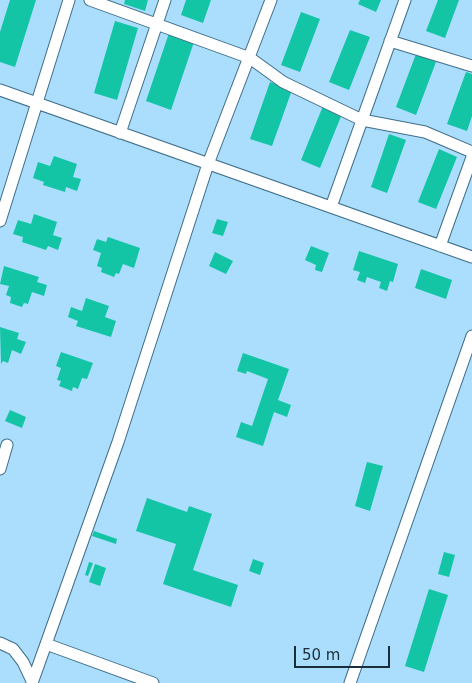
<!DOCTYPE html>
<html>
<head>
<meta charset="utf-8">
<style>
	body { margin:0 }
	#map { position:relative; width:472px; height:683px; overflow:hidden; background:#abdefd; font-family:"DejaVu Sans",sans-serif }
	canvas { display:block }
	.scale { position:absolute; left:294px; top:646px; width:96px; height:22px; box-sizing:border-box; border:2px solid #1a2e3a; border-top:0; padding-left:6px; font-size:15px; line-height:18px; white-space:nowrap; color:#1a2e3a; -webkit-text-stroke:4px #abdefd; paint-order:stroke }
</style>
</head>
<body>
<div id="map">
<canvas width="472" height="683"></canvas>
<div class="scale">50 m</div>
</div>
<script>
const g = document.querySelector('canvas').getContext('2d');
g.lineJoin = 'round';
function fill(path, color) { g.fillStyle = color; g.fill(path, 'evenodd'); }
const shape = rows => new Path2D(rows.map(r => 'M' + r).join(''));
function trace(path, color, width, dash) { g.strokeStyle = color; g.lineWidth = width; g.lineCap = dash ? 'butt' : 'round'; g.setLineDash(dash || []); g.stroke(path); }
fill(shape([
	[10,0,36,0,15,67,0,62,0,32],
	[125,0,148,0,145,11,124,4],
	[186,0,211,0,203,23,181,15],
	[360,0,381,0,376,12,358,4],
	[438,0,459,0,445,38,426,31],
	[301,12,320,19,300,72,281,65],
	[115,21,138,28,117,100,94,93],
	[170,30,195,39,171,110,146,101],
	[350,30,370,37,349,90,329,82],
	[416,54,436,62,416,115,396,107],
	[466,72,472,74,472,116,467,131,447,124],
	[270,82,292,90,272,146,250,139],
	[323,106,342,114,320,168,301,160],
	[389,134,406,140,387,193,371,187],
	[439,149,457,157,436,209,418,202],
	[54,156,77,164,73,177,81,179,77,191,66,187,65,192,43,185,44,182,33,178,38,162,50,166],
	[34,214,57,222,53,235,62,238,58,250,48,246,46,250,22,242,23,237,13,234,18,220,31,224],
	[217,219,228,222,223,236,212,233],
	[108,237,140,248,134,268,123,264,119,274,116,273,114,277,101,272,102,268,97,266,101,253,93,250,97,239,106,242],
	[311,246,329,253,322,272,315,270,316,265,305,260],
	[359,251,398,264,393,282,390,281,387,291,379,288,381,282,367,277,365,283,357,280,360,272,353,270],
	[215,252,233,261,226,274,209,266],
	[4,266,39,277,37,282,47,285,44,296,32,292,28,304,24,303,22,307,10,303,11,297,6,295,9,286,0,284],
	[421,269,452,280,446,299,415,288],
	[86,298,109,306,105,317,116,321,111,337,76,326,78,321,68,317,71,307,82,311],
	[0,327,19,333,17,339,26,342,21,354,12,350,8,363,3,361,1,364],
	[61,352,93,363,87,379,82,378,78,389,73,387,72,391,59,386,61,381,57,380,61,368,56,366],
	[243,353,289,369,278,400,291,405,287,417,274,412,263,446,236,437,241,422,252,426,268,379,247,371,246,374,237,371],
	[10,410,26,417,22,428,5,421],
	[367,462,383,466,370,511,355,506],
	[147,498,187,512,189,506,212,514,193,570,238,585,231,607,163,584,176,544,136,531],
	[94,531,117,539,116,544,92,536],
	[444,552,455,555,449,577,438,574],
	[253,559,264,563,260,575,249,571],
	[89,562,93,563,88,576,85,575],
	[95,564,106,568,100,586,89,582],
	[429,589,448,595,424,672,405,666]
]), '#13c5a5');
const street = shape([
	[90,0,250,58,283,82,362,120,425,132,472,152],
	[390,41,472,66],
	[0,90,472,257],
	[120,133,165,0],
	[331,207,405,0],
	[0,221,69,0],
	[440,246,472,157],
	[0,469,7,445],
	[0,643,13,649,23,662,32,681],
	[32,683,46,644],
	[153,683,46,644,118,442,208,164,271,0],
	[350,683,472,336]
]);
trace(street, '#3e6e89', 13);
trace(street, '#fff', 11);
</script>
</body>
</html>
